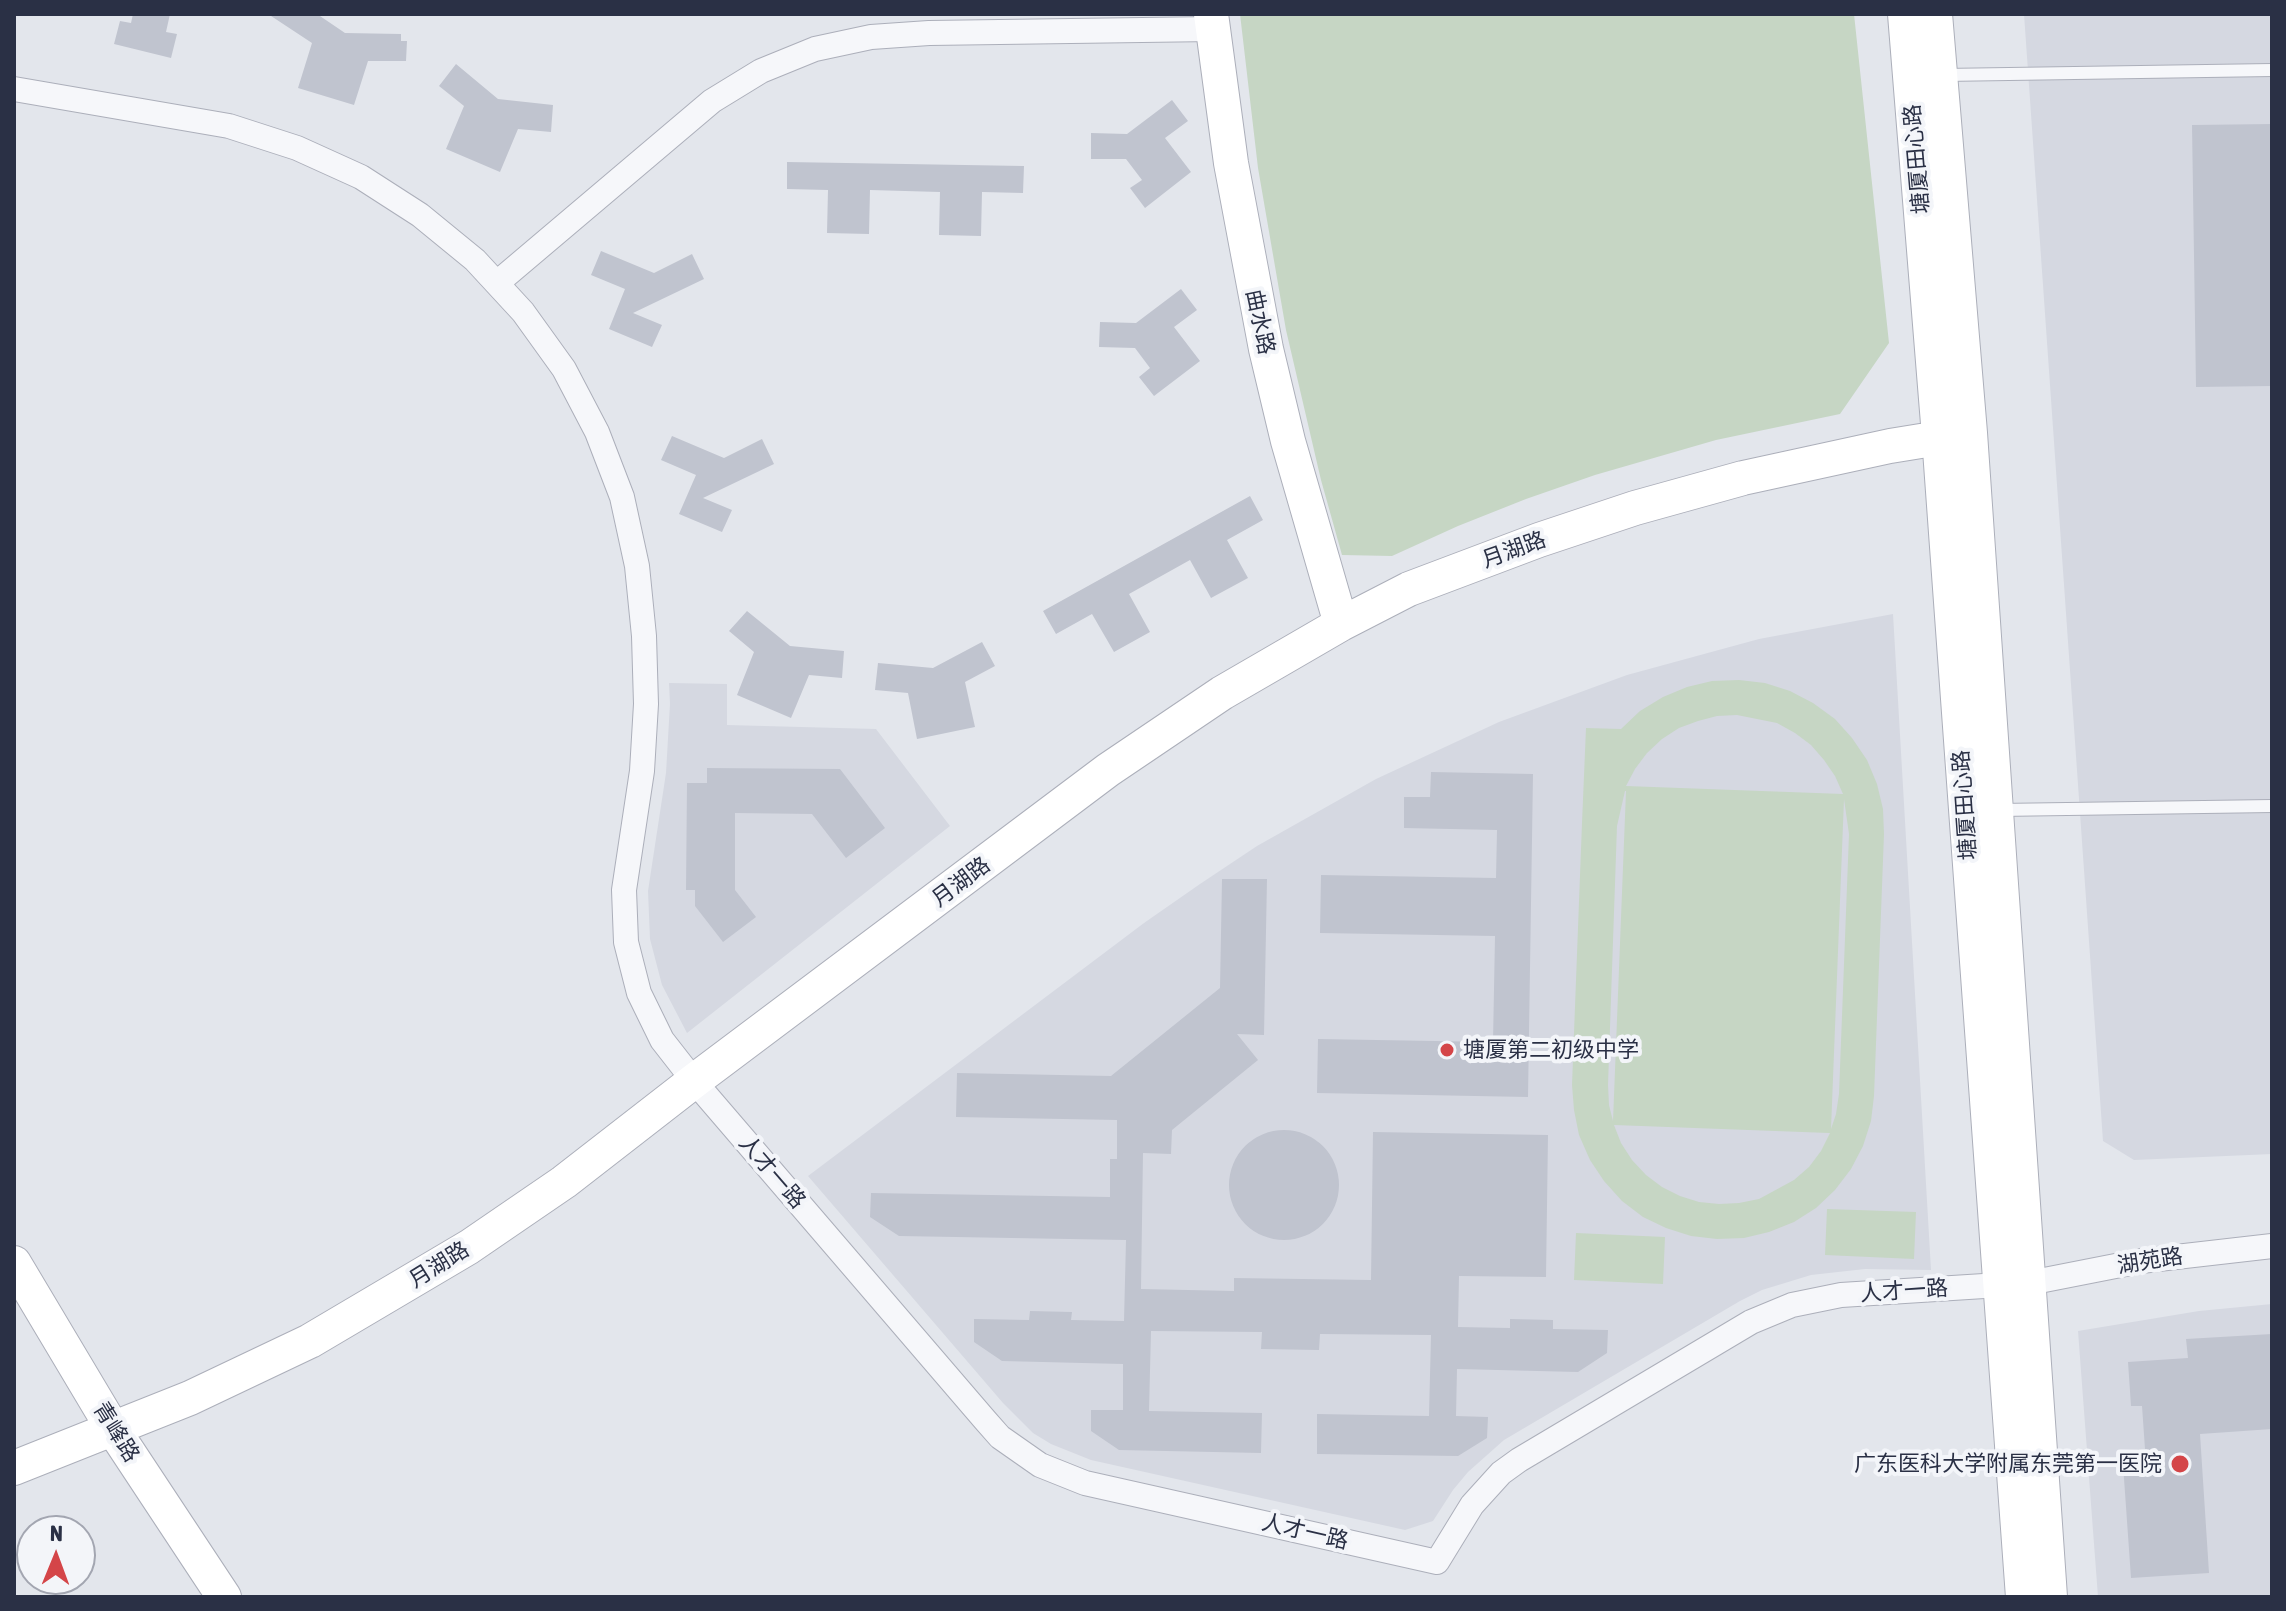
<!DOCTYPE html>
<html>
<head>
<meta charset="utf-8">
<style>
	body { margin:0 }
	#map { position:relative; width:2286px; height:1611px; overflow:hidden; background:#e3e6ec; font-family:"Asap Condensed",sans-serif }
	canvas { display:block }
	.frame { position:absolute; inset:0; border:16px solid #2a3045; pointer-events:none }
	.north { position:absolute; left:16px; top:1515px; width:80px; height:80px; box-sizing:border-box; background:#f3f5f9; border:2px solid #a3a6b1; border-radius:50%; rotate:1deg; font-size:22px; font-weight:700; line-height:32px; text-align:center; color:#2a3045 }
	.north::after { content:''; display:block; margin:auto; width:28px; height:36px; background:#d44548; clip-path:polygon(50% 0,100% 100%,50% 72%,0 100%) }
</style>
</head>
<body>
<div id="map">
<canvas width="2286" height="1611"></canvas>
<div class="frame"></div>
<div class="north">N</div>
</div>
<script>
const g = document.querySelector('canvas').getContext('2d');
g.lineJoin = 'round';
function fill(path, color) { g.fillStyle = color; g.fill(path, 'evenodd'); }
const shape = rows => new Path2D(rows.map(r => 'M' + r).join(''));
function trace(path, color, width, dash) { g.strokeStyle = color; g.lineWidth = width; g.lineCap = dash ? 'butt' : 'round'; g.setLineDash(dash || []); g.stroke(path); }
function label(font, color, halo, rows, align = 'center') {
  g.font = font + ' "Asap Condensed","Noto Sans SC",sans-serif'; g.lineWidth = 8; g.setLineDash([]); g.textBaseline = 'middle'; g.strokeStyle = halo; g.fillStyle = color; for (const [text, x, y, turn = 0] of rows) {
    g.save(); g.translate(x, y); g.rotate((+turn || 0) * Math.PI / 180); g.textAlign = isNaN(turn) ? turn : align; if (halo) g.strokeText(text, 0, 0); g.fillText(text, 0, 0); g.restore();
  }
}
fill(shape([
	[2024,14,2272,14,2272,1154,2134,1160,2103,1141],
	[1893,614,1931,1270,1865,1269,1811,1275,1762,1290,1740,1301,1504,1440,1468,1472,1453,1490,1433,1521,1405,1530,1091,1460,1051,1444,1033,1433,1003,1403,808,1176,1144,923,1200,884,1257,846,1376,779,1499,722,1627,675,1759,639],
	[669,683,727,684,727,725,876,729,950,826,687,1033,662,985,650,939,648,891,666,773,670,704],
	[2272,1304,2272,1597,2098,1597,2078,1331,2199,1311]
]), '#d5d8e1');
fill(shape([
	[1240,14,1854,14,1889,343,1840,414,1716,440,1595,475,1526,499,1458,526,1392,556,1342,555,1321,480,1286,330,1258,168],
	[1739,680,1765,683,1790,691,1813,703,1835,719,1852,738,1867,760,1877,784,1883,809,1884,834,1874,1096,1871,1121,1863,1146,1851,1169,1835,1190,1816,1208,1794,1222,1769,1232,1744,1238,1717,1239,1691,1236,1666,1228,1643,1217,1622,1201,1604,1181,1590,1160,1579,1135,1574,1110,1572,1085,1582,823,1586,728,1621,729,1640,711,1663,697,1687,687,1712,681],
	[1737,715,1777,723,1795,733,1811,745,1824,760,1835,776,1843,794,1626,786,1635,769,1647,753,1662,739,1679,728,1698,721,1717,716],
	[1625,791,1626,791,1613,1121,1609,1105,1608,1085,1617,826],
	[1844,799,1849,834,1839,1094,1836,1114,1831,1129],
	[1614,1125,1829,1133,1830,1133,1821,1151,1809,1167,1794,1180,1759,1199,1739,1203,1719,1204,1699,1202,1680,1196,1662,1187,1646,1175,1632,1160,1621,1143],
	[1827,1209,1916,1212,1914,1259,1825,1255],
	[1576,1233,1665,1237,1663,1284,1574,1280]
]), '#c6d6c4');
fill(shape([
	[133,14,170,14,166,32,177,34,171,58,114,44,120,21,131,23],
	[268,14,317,14,345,33,401,34,401,41,407,41,406,61,368,61,354,105,298,88,312,43],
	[456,64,498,99,553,105,551,132,518,129,500,172,446,149,464,106,439,86],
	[1172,100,1188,121,1165,138,1191,172,1145,208,1130,188,1142,180,1126,159,1091,159,1091,133,1127,134],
	[2272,124,2272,386,2196,387,2192,125],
	[787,162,1024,166,1023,193,982,192,981,236,939,235,940,192,870,190,869,234,827,233,828,190,787,189],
	[601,251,654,273,692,254,704,279,633,313,662,325,652,347,609,329,625,289,591,275],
	[1181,289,1197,310,1174,327,1200,361,1154,396,1139,377,1150,368,1135,348,1099,347,1100,322,1136,323],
	[672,436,724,458,762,439,774,464,703,498,732,510,722,532,679,514,696,475,661,460],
	[1250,496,1263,520,1227,540,1248,578,1211,598,1190,560,1129,594,1150,632,1114,652,1092,614,1056,634,1043,611],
	[747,611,790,646,844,651,842,678,809,675,791,718,737,695,754,652,729,631],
	[982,642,995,666,965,682,975,727,917,739,908,693,875,690,878,663,933,668],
	[707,768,840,769,885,828,846,858,812,814,735,813,735,890,756,917,723,942,695,906,695,890,686,890,687,783,707,783],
	[1431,772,1533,774,1528,1097,1317,1093,1318,1039,1493,1042,1495,936,1320,933,1321,875,1496,878,1497,830,1404,828,1404,797,1430,797],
	[1222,879,1267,879,1264,1035,1237,1034,1258,1060,1172,1130,1171,1154,1143,1153,1141,1289,1234,1291,1234,1278,1371,1280,1373,1132,1548,1135,1546,1277,1459,1276,1458,1327,1510,1328,1510,1319,1553,1320,1553,1329,1608,1330,1607,1353,1578,1372,1457,1369,1456,1416,1488,1417,1487,1438,1458,1456,1317,1454,1317,1414,1429,1416,1431,1335,1320,1334,1319,1350,1261,1349,1262,1332,1151,1331,1149,1411,1262,1413,1261,1453,1119,1450,1091,1431,1091,1410,1123,1410,1123,1364,1002,1361,974,1342,974,1319,1029,1320,1030,1311,1072,1312,1071,1320,1124,1321,1126,1240,899,1236,870,1217,871,1193,1110,1197,1110,1159,1117,1159,1117,1120,956,1117,957,1073,1111,1076,1220,988],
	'1229 1185a55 55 0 1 1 110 0a55 55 0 1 1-110 0Z',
	[2272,1334,2272,1429,2200,1434,2209,1573,2131,1578,2122,1450,2145,1449,2142,1406,2131,1406,2128,1362,2188,1358,2186,1339]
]), '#c0c4cf');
const lane = shape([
	[1943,75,2272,70],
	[1999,810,2272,806]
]);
const street = shape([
	[14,89,229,126,297,148,361,177,420,215,475,260,523,312,564,369,597,432,622,497,637,566,644,636,646,704,642,771,624,890,626,942,639,993,662,1040,694,1081,985,1420,1000,1437,1040,1465,1085,1483,1437,1562,1472,1505,1501,1473,1519,1460,1751,1322,1792,1305,1841,1295,2000,1285],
	[497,283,712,101,761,71,815,49,871,37,929,33,1213,29],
	[2029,1283,2141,1261,2272,1246]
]);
const secondary = shape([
	[1211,14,1231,163,1266,349,1288,441,1341,624],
	[1905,14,1939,436,2023,1597],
	[1935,14,1970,433,2050,1597],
	[14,1263,113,1429,224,1597],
	[14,1468,190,1398,310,1341,469,1247,564,1182,694,1081,1108,770,1222,693,1341,624,1409,589,1539,540,1635,508,1743,478,1890,446,1970,433]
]);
trace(lane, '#acafba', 14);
trace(street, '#acafba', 26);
trace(secondary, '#acafba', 36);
trace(lane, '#f6f7fa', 12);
trace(street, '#f6f7fa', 24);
trace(secondary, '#fff', 34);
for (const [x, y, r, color] of [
	[1447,1050,8,"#d44548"],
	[2180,1464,10,"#d44548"]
]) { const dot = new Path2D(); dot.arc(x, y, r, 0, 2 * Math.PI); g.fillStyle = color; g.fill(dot); trace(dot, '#f3f5f9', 3); }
label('22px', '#2a3045', '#f3f5f9', [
	["塘厦田心路",1917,159,-95],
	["曲水路",1260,322,78],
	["月湖路",1514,550,-20],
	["塘厦田心路",1965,805,-94],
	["月湖路",961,882,-37],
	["人才一路",772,1172,49],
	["湖苑路",2150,1261,-9],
	["月湖路",439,1265,-32],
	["人才一路",1904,1291,-4],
	["青峰路",116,1432,58],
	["人才一路",1305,1532,13]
]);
label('22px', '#2a3045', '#f3f5f9', [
	["塘厦第二初级中学",1463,1050],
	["广东医科大学附属东莞第一医院",2162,1464,"right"]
], 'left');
</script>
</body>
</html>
